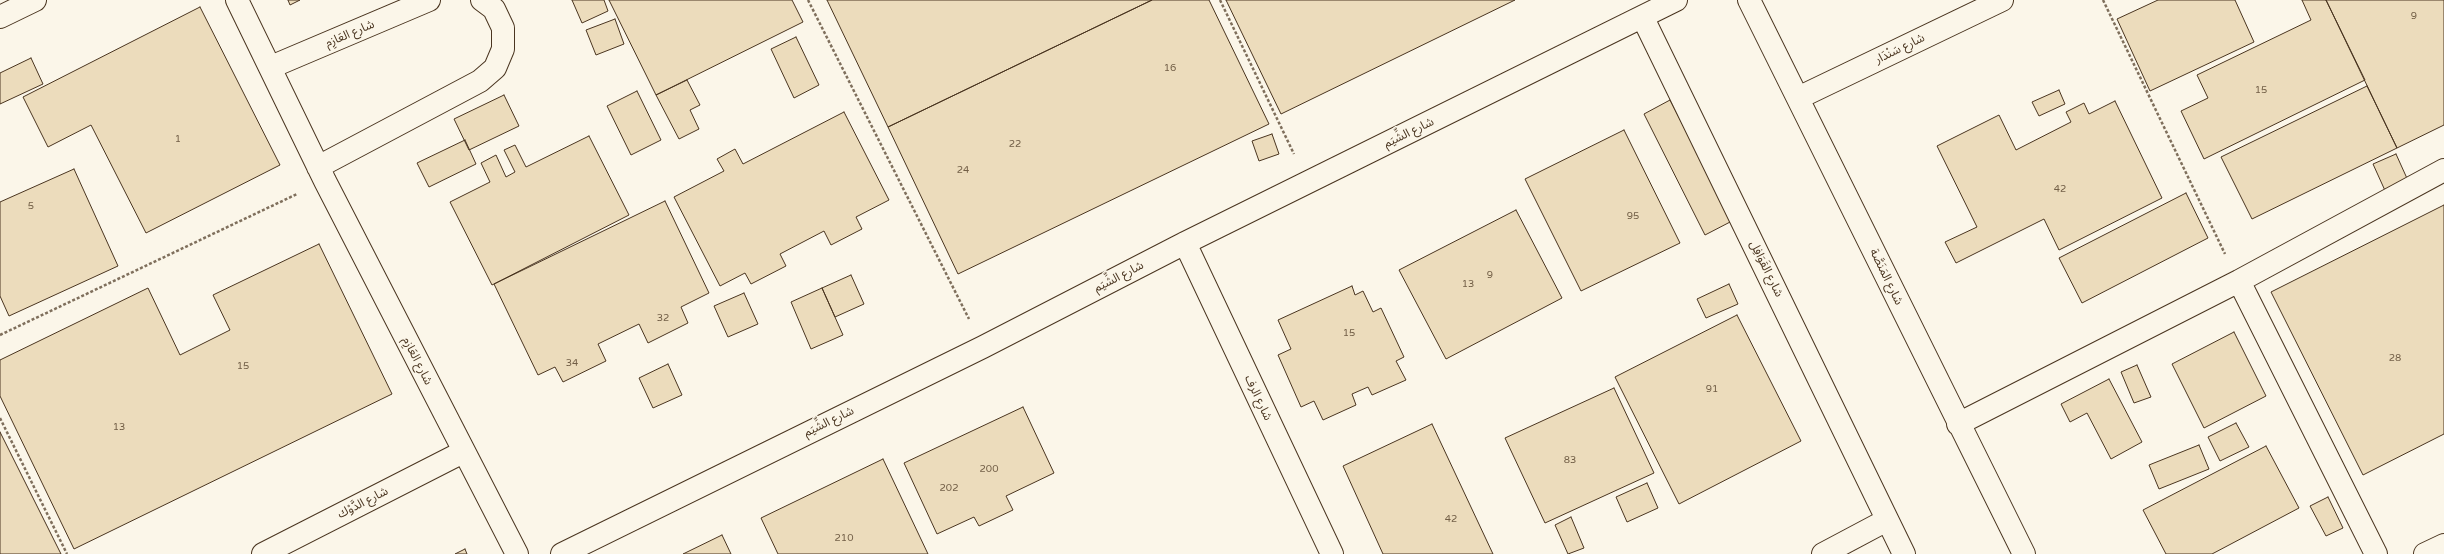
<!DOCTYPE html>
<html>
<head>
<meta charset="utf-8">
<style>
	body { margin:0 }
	canvas { display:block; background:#fbf6e9 }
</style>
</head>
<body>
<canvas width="2444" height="554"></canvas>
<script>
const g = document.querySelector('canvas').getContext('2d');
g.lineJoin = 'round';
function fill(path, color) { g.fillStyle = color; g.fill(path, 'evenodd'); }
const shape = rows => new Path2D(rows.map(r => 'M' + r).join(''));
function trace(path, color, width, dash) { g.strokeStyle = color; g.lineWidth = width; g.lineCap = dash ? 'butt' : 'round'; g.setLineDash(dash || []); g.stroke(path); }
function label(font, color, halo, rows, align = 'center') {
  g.font = font + ' "Varela Round","Noto Sans Arabic",sans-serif'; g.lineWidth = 3; g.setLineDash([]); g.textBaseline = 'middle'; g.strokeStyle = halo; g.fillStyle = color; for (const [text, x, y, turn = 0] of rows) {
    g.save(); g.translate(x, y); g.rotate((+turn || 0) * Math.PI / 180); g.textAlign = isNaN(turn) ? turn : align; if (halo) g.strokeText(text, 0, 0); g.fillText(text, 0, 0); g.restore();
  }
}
const building = shape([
	[288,0,300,0,290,5,288,0],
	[572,0,604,0,608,11,582,23,572,0],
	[609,0,792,0,803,22,656,95,609,0],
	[827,0,1152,0,888,127,827,0],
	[1152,0,1209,0,1269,124,958,274,888,127,1152,0],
	[1226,0,1515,0,1281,114,1226,0],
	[2158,0,2235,0,2254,42,2150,91,2117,19,2158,0],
	[2302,0,2326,0,2365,80,2204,159,2181,111,2208,98,2197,75,2311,20,2302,0],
	[2326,0,2444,0,2444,125,2397,148,2326,0],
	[200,7,280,165,146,233,91,125,48,147,23,97,200,7],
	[615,19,624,44,596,55,586,30,615,19],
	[796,37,819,85,794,98,771,49,796,37],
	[31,58,43,84,0,104,0,73,31,58],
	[687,80,700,105,690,110,699,129,679,139,656,95,687,80],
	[2367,86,2397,148,2252,219,2221,157,2367,86],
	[2059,90,2065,104,2039,116,2032,102,2059,90],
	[637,91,661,140,631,155,607,106,637,91],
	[504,95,519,126,469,150,454,119,504,95],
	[1670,100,1732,221,1705,235,1644,114,1670,100],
	[2115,101,2162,198,2059,250,2044,219,1956,263,1945,242,1977,227,1937,146,1999,115,2016,150,2071,122,2066,112,2084,103,2089,114,2115,101],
	[844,112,889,200,856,217,862,229,831,245,824,231,780,254,786,266,751,284,745,273,720,286,674,197,724,171,717,159,735,149,743,164,844,112],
	[1624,130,1680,243,1581,291,1525,179,1624,130],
	[1272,134,1279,154,1259,161,1252,141,1272,134],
	[589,136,629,215,492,285,450,202,490,182,481,163,496,155,506,177,515,172,504,150,515,145,526,167,589,136],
	[465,140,476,164,429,187,417,163,465,140],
	[2396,154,2410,185,2387,195,2373,164,2396,154],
	[74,169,118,266,9,316,0,296,0,202,74,169],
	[2186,193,2208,238,2082,303,2059,258,2186,193],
	[665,201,709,293,681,307,688,323,648,343,639,324,598,344,606,361,563,382,555,367,538,375,494,284,665,201],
	[2444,205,2444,434,2363,475,2271,292,2444,205],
	[1516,210,1562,298,1446,359,1399,270,1516,210],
	[319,244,392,394,74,549,0,396,0,360,148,288,180,355,230,330,213,295,319,244],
	[851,275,864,304,835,317,822,288,851,275],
	[1729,284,1738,304,1706,318,1697,299,1729,284],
	[1352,286,1355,295,1363,291,1373,312,1381,308,1404,357,1396,361,1406,380,1372,395,1368,387,1352,394,1356,405,1323,420,1314,401,1301,407,1278,355,1291,349,1278,320,1352,286],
	[822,288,843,335,811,349,791,302,822,288],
	[744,293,758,324,728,337,714,306,744,293],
	[1737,315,1801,441,1679,504,1615,377,1737,315],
	[2234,332,2266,396,2204,428,2172,364,2234,332],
	[668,364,682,395,653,408,639,378,668,364],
	[2137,365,2151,397,2134,403,2121,372,2137,365],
	[2109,379,2142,442,2111,459,2087,413,2070,422,2061,404,2109,379],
	[1614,388,1654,473,1545,523,1505,438,1614,388],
	[1023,407,1054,473,1006,496,1013,510,979,526,974,517,937,534,904,463,1023,407],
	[2236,423,2249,447,2220,461,2208,437,2236,423],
	[1432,424,1493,554,1383,554,1343,466,1432,424],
	[0,432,61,554,0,554,0,432],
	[2199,445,2209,469,2159,489,2149,465,2199,445],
	[2266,446,2299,508,2212,554,2166,554,2143,510,2266,446],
	[883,459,928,554,778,554,761,518,883,459],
	[1647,483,1658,508,1627,522,1616,497,1647,483],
	[2328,497,2343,528,2326,536,2310,506,2328,497],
	[1571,517,1584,548,1568,554,1555,525,1571,517],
	[722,535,731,554,683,554,722,535],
	[465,549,467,554,455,554,465,549]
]);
fill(building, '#ecdcbc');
trace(building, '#4a3520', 1);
const minor = shape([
	[237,0,325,181,517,554],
	[1749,0,2024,554],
	[0,17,35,0],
	[1643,18,1904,554],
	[271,67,429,0],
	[1798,98,2002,0],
	[318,167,480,81,495,68,503,49,503,28,494,9,482,0],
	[1185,243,1332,554],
	[2239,281,2376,554],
	[1958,424,2239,281,2444,170],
	[263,554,463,452],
	[562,554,983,347,1185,243,1676,0],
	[1823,554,1887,520],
	[2425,554,2444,545]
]);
trace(minor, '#4a3520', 24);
trace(shape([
	[808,0,969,319],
	[1220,0,1294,154],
	[2103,0,2225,254],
	[0,335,297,194],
	[0,418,67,554]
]), '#7f6f5c', 2.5, [3, 2]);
trace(minor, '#fbf6e9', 22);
label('10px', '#725f47', null, [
	["9",2414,16],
	["16",1170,68],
	["15",2261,90],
	["1",178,139],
	["22",1015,144],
	["24",963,170],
	["42",2060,189],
	["5",31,206],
	["95",1633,216],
	["9",1490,275],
	["13",1468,284],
	["32",663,318],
	["15",1349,333],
	["28",2395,358],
	["34",572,363],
	["15",243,366],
	["91",1712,389],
	["13",119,427],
	["83",1570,460],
	["200",989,469],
	["202",949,488],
	["42",1451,519],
	["210",844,538]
]);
label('12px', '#4a3520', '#fbf6e9', [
	["شارع العَازِم",350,34,-23],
	["شارع سَنْدَار",1900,49,-26],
	["شارع الشِّيَم",1409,133,-26],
	["شارع القَوَافِل",1766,269,64],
	["شارع الشِّيَم",1119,277,-27],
	["شارع المَنَصَّة",1886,277,64],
	["شارع العَازِم",417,361,63],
	["شارع الرف",1258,398,65],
	["شارع الشِّيَم",829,422,-26],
	["شارع الدَّوْك",363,503,-27]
]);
</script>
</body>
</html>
